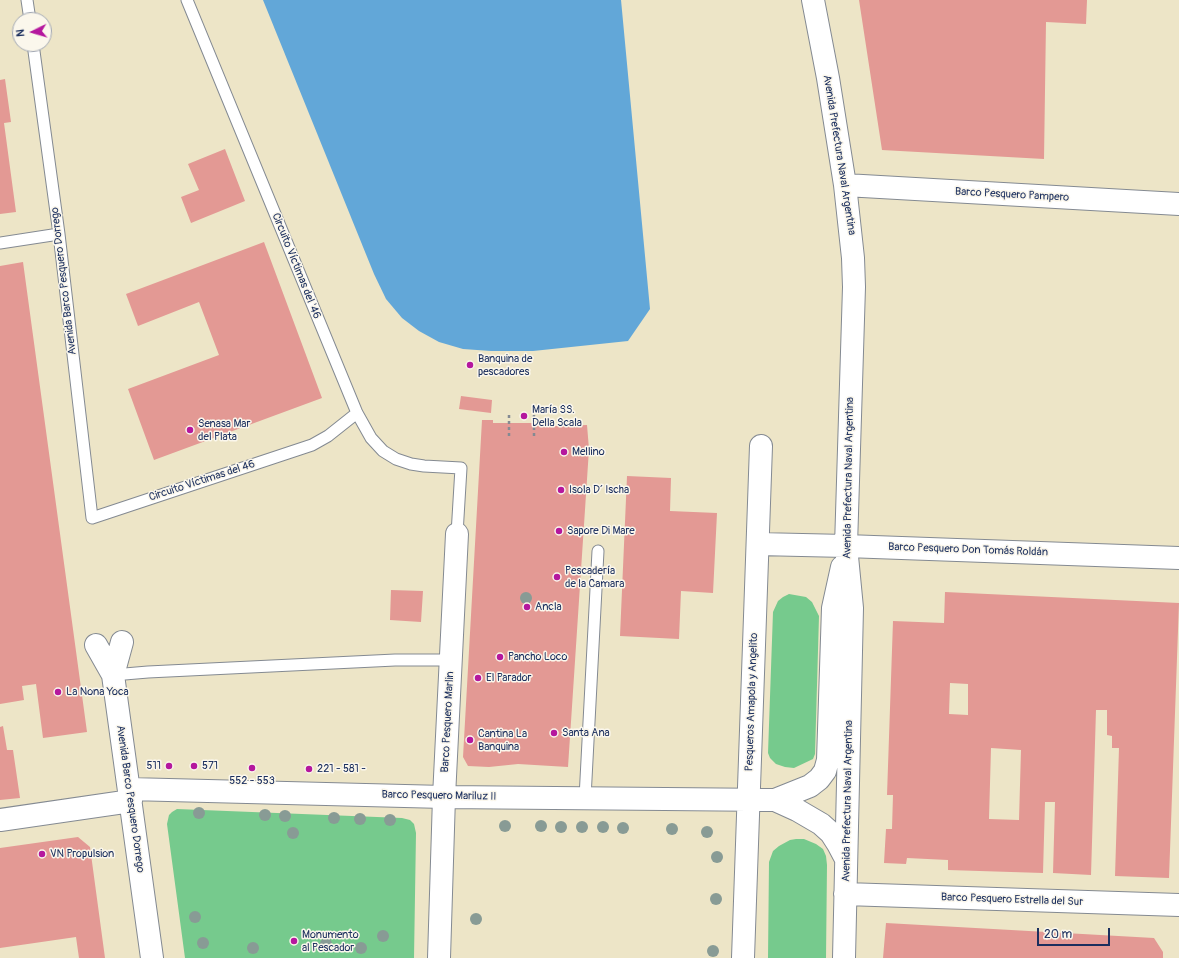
<!DOCTYPE html>
<html>
<head>
<meta charset="utf-8">
<style>
	body { margin:0 }
	#map { position:relative; width:1179px; height:958px; overflow:hidden; background:#ede5c7; font-family:Pangolin,sans-serif }
	canvas { display:block }
	.north { position:absolute; left:12px; top:12px; width:40px; height:40px; box-sizing:border-box; background:#fbf7ec; border:1px solid #a1a7b3; border-radius:50%; rotate:265deg; font-size:11px; font-weight:700; line-height:16px; text-align:center; color:#1b2f5e }
	.north::after { content:''; display:block; margin:auto; width:14px; height:18px; background:#b5179e; clip-path:polygon(50% 0,100% 100%,50% 72%,0 100%) }
	.scale { position:absolute; left:1037px; top:928px; width:73px; height:18px; box-sizing:border-box; border:2px solid #1b2f5e; border-top:0; padding-left:5px; font-size:12px; line-height:14px; white-space:nowrap; color:#1b2f5e; -webkit-text-stroke:3px #fbf7ec; paint-order:stroke }
</style>
</head>
<body>
<div id="map">
<canvas width="1179" height="958"></canvas>
<div class="north">N</div>
<div class="scale">20 m</div>
</div>
<script>
const g = document.querySelector('canvas').getContext('2d');
g.lineJoin = 'round';
function fill(path, color) { g.fillStyle = color; g.fill(path, 'evenodd'); }
const shape = rows => new Path2D(rows.map(r => 'M' + r).join(''));
function trace(path, color, width, dash) { g.strokeStyle = color; g.lineWidth = width; g.lineCap = dash ? 'butt' : 'round'; g.setLineDash(dash || []); g.stroke(path); }
function label(font, color, halo, rows, align = 'center') {
  g.font = font + ' Pangolin,sans-serif'; g.lineWidth = 3; g.setLineDash([]); g.textBaseline = 'middle'; g.strokeStyle = halo; g.fillStyle = color; for (const [text, x, y, turn = 0] of rows) {
    g.save(); g.translate(x, y); g.rotate((+turn || 0) * Math.PI / 180); g.textAlign = isNaN(turn) ? turn : align; if (halo) g.strokeText(text, 0, 0); g.fillText(text, 0, 0); g.restore();
  }
}
fill(shape([
	[789,594,806,597,812,602,819,616,815,754,813,759,794,768,785,767,776,764,770,758,768,753,773,612,778,601,783,597],
	[177,809,402,818,410,820,414,824,416,833,414,958,185,958,167,824,169,815,172,812],
	[796,839,804,839,816,844,823,849,826,856,827,865,826,958,768,958,769,862,773,851,779,846,790,840]
]), '#76ca8d');
fill(shape([
	[263,0,621,0,650,309,628,341,533,351,491,351,463,349,439,342,419,331,402,318,386,299,374,274]
]), '#62a7d8');
fill(shape([
	[859,0,1087,0,1086,24,1046,22,1044,159,882,150],
	[5,79,11,122,4,123,16,212,0,214,0,80],
	[225,149,245,201,191,223,181,197,199,190,188,164],
	[264,242,322,398,154,460,128,389,219,355,199,302,138,326,126,294],
	[23,262,87,732,43,738,36,684,22,686,24,700,0,704,0,266],
	[461,396,492,400,491,413,459,409],
	[482,420,493,420,493,423,554,423,554,426,587,425,589,449,568,767,518,764,489,767,468,766,463,757],
	[627,476,671,478,670,511,717,513,713,593,681,591,679,639,620,636],
	[391,590,423,591,421,622,390,620],
	[945,592,1179,603,1169,878,1115,876,1119,748,1112,748,1112,736,1107,735,1107,710,1096,710,1091,875,1053,873,1055,802,1045,802,1043,873,948,870,948,860,907,858,906,864,884,863,886,829,892,829,893,795,887,795,893,621,944,623],
	[950,683,968,684,968,715,949,714],
	[991,748,1021,750,1019,820,989,819],
	[3,726,7,750,13,750,20,798,0,800,0,727],
	[78,837,90,847,105,958,79,958,76,937,0,948,0,848],
	[886,923,1154,938,1163,952,1163,958,883,958]
]), '#e39994');
const lane = shape([
	[27,0,30,20],
	[187,0,357,413,371,438,383,451,396,459,411,464,424,466,461,468,457,534],
	[33,44,59,234,92,518,312,445,328,436,357,413],
	[0,243,59,234],
	[113,675,148,672,395,660,451,660],
	[585,798,598,551]
]);
const street = shape([
	[813,0,828,78,845,185,853,258,854,287,846,546,852,608,844,958],
	[845,185,1179,204],
	[758,544,846,546,1179,558],
	[96,645,113,675,152,958],
	[113,675,122,642],
	[129,789,444,797,775,800,810,786,819,779,825,771,828,760,833,608,842,567],
	[775,800,797,810,821,824,831,833,838,844,846,859],
	[0,820,131,801],
	[845,894,1179,905],
	[439,958,444,797,457,534],
	[743,958,761,446]
]);
trace(lane, '#848a92', 13);
trace(street, '#848a92', 24);
trace(shape([
	[509,436,509,414],
	[534,436,534,413]
]), '#848a92', 2.5, [3, 3]);
trace(lane, '#fff', 11);
trace(street, '#fff', 22);
g.fillStyle = '#889b95';
for (const [x, y] of [
	[526,598],
	[199,813],
	[265,815],
	[285,816],
	[334,818],
	[360,819],
	[390,820],
	[505,826],
	[541,826],
	[561,827],
	[582,827],
	[603,827],
	[623,828],
	[672,829],
	[707,832],
	[293,833],
	[717,857],
	[716,899],
	[195,917],
	[476,919],
	[383,936],
	[203,943],
	[326,944],
	[253,948],
	[361,948],
	[713,951]
]) { g.beginPath(); g.arc(x, y, 6, 0, 2 * Math.PI); g.fill(); }
for (const [x, y, r, color] of [
	[470,365,4,"#b5179e"],
	[524,416,4,"#b5179e"],
	[190,430,4,"#b5179e"],
	[564,452,4,"#b5179e"],
	[561,490,4,"#b5179e"],
	[559,531,4,"#b5179e"],
	[557,577,4,"#b5179e"],
	[527,607,4,"#b5179e"],
	[500,657,4,"#b5179e"],
	[478,678,4,"#b5179e"],
	[58,692,4,"#b5179e"],
	[554,733,4,"#b5179e"],
	[470,740,4,"#b5179e"],
	[169,766,4,"#b5179e"],
	[194,766,4,"#b5179e"],
	[252,768,4,"#b5179e"],
	[309,769,4,"#b5179e"],
	[42,854,4,"#b5179e"],
	[294,941,4,"#b5179e"]
]) { const dot = new Path2D(); dot.arc(x, y, r, 0, 2 * Math.PI); g.fillStyle = color; g.fill(dot); trace(dot, '#fbf7ec', 1.5); }
label('11px', '#1b2f5e', '#fbf7ec', [
	["Avenida Prefectura Naval Argentina",839,155,81],
	["Barco Pesquero Pampero",1012,195,3],
	["Circuito Víctimas del '46",296,266,68],
	["Avenida Barco Pesquero Dorrego",64,281,-97],
	["Avenida Prefectura Naval Argentina",849,478,-89],
	["Circuito Víctimas del 46",202,481,-18],
	["Barco Pesquero Don Tomás Roldán",968,550,2],
	["Pesqueros Amapola y Angelito",752,702,-88],
	["Barco Pesquero Marlin",448,722,-87],
	["Barco Pesquero Mariluz II",439,796,1],
	["Avenida Barco Pesquero Dorrego",130,799,82],
	["Avenida Prefectura Naval Argentina",848,801,-89],
	["Barco Pesquero Estrella del Sur",1012,900,2]
]);
label('11px', '#1b2f5e', '#fbf7ec', [
	["Banquina de",478,359],
	["pescadores",478,372],
	["María SS.",532,410],
	["Della Scala",532,423],
	["Senasa Mar",198,424],
	["del Plata",198,437],
	["Mellino",572,452],
	["Isola D´ Ischa",569,490],
	["Sapore Di Mare",567,531],
	["Pescadería",565,571],
	["de la Camara",565,584],
	["Ancla",535,607],
	["Pancho Loco",508,657],
	["El Parador",486,678],
	["La Nona Yoca",66,692],
	["Santa Ana",562,733],
	["Cantina La",478,734],
	["Banquina",478,747],
	["511",161,766,"right"],
	["571",202,766],
	["221 - 581 -",317,769],
	["552 - 553",252,781,"center"],
	["VN Propulsion",50,854],
	["Monumento",302,935],
	["al Pescador",302,948]
], 'left');
</script>
</body>
</html>
